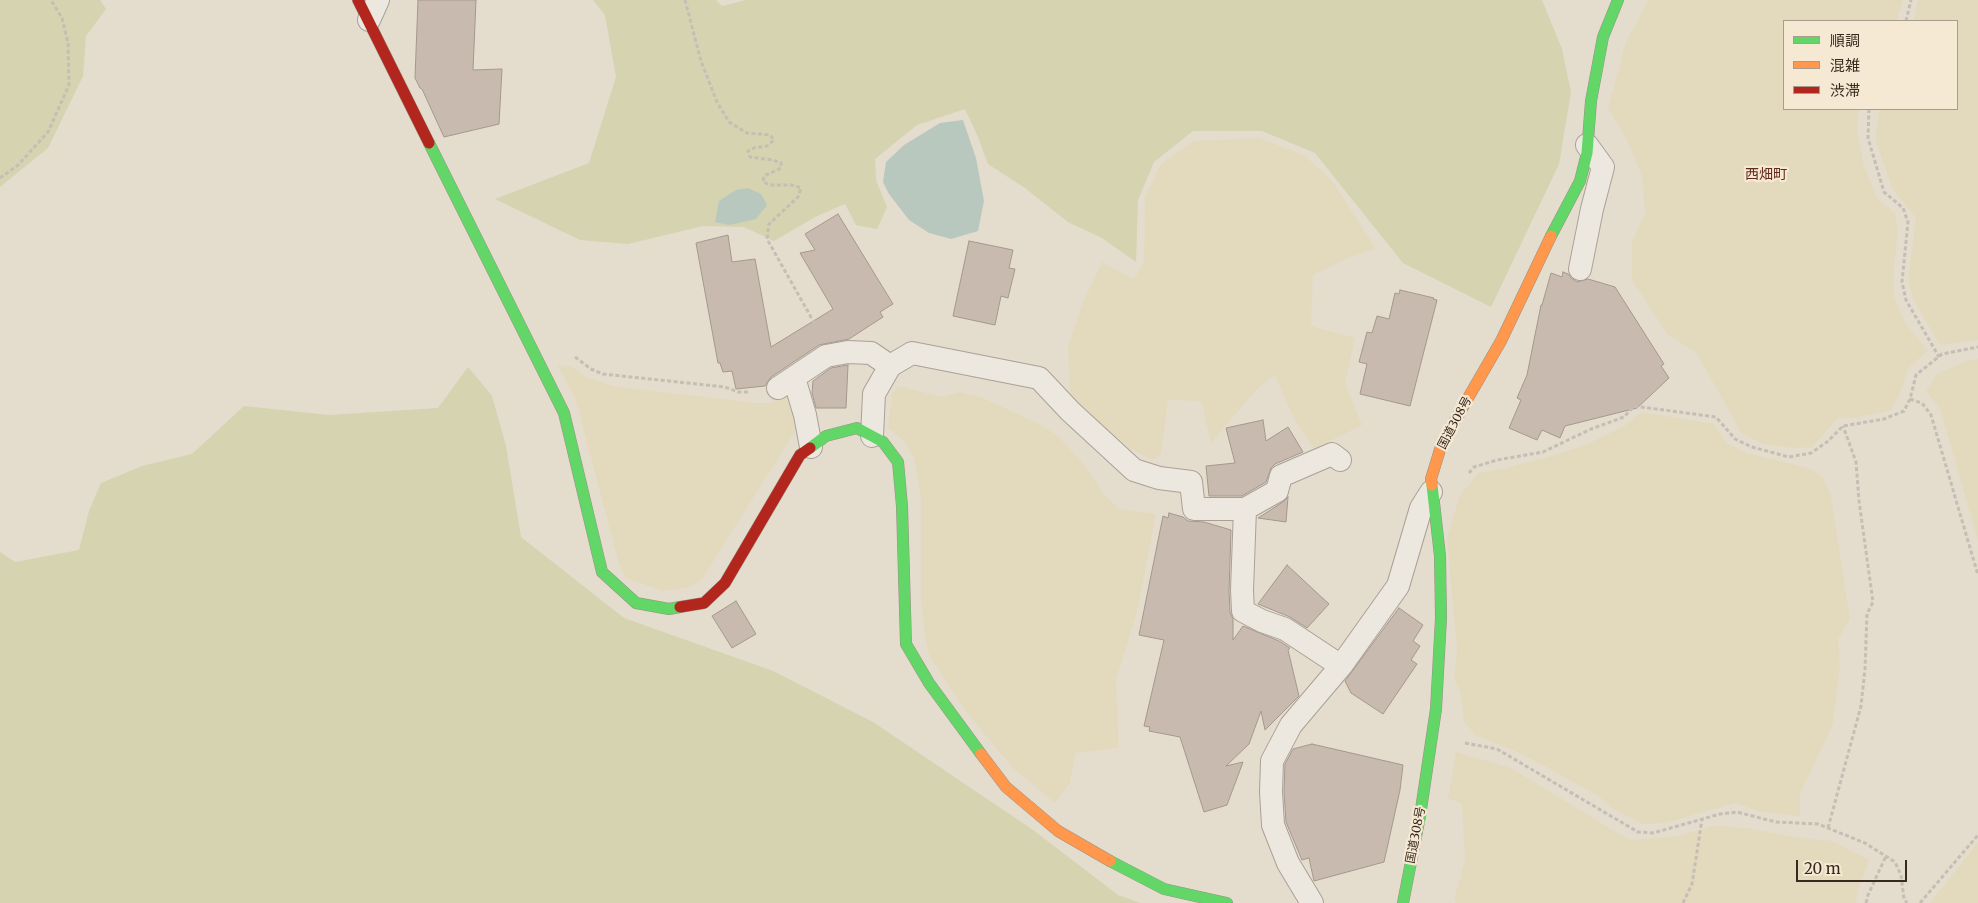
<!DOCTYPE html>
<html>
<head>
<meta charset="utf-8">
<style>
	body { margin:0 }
	#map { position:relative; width:1978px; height:903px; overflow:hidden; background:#e4dccd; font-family:Merriweather,"Noto Sans JP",serif }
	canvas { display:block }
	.legend { position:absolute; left:1783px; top:20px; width:175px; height:90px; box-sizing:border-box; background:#f5e9d3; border:1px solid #a99c8b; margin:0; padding:6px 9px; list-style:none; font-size:15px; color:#38291e }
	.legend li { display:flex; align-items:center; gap:10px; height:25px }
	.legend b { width:25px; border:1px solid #a99c8b }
	.scale { position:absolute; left:1796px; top:860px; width:111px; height:22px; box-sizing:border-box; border:2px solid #38291e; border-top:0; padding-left:6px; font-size:15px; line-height:18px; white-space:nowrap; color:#38291e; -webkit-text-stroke:4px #f5e9d3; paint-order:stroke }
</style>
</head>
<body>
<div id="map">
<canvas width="1978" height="903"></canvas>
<ul class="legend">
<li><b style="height:6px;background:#63d668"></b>順調</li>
<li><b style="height:6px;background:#ff974d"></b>混雑</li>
<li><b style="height:6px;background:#b3261e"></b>渋滞</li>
</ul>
<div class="scale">20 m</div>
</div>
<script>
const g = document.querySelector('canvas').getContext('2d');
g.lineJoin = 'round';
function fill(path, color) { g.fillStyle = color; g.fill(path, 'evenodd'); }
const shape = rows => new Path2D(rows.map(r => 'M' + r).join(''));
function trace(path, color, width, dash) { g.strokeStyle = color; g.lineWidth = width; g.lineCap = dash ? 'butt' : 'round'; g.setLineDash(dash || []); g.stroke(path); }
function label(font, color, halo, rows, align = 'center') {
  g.font = font + ' Merriweather,"Noto Sans JP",serif'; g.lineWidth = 4.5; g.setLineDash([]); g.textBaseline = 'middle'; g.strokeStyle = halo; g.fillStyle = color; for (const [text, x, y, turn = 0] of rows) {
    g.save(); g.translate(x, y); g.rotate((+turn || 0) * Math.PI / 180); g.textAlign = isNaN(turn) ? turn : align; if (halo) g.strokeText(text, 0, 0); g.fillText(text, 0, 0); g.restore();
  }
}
fill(shape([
	[1649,0,1903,0,1897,21,1784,21,1784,109,1859,109,1857,129,1864,166,1878,200,1895,213,1898,234,1894,265,1894,297,1906,324,1928,351,1908,368,1900,393,1891,410,1854,418,1838,418,1812,447,1793,448,1764,444,1742,434,1696,352,1668,335,1632,280,1632,242,1645,213,1642,176,1627,140,1608,108,1626,41],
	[1918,0,1978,0,1978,340,1940,345,1914,301,1908,279,1916,218,1892,188,1875,138,1880,109,1957,109,1957,21,1913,21],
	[1259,138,1304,155,1333,182,1376,249,1349,257,1313,275,1311,326,1355,338,1345,384,1362,425,1314,449,1293,417,1275,375,1256,390,1211,443,1201,401,1168,400,1161,454,1152,460,1133,450,1108,431,1070,394,1068,346,1083,302,1102,262,1134,279,1144,262,1145,197,1161,164,1194,141],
	[1978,359,1978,541,1940,408,1926,391,1937,374,1966,361],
	[557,365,572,367,588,378,613,386,755,403,770,403,794,393,799,425,702,579,687,588,663,591,626,578,619,564,575,397],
	[898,386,942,397,959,392,981,397,1041,425,1059,437,1087,468,1104,495,1120,509,1156,514,1137,612,1116,680,1119,748,1075,753,1070,783,1055,803,1013,768,966,712,930,657,924,632,921,602,921,499,914,458,902,439,888,428,892,393],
	[1641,412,1714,424,1727,443,1746,453,1809,468,1823,477,1831,496,1850,619,1838,639,1840,665,1833,724,1800,794,1800,816,1761,812,1735,803,1665,823,1642,824,1613,809,1597,795,1522,754,1475,735,1464,721,1460,692,1454,676,1457,650,1447,539,1459,497,1478,473,1506,468,1548,457,1588,444,1626,425],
	[1456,752,1511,768,1629,840,1679,836,1716,825,1752,829,1794,837,1832,841,1869,860,1858,891,1856,903,1456,903,1454,899,1465,860,1462,804,1448,798],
	[1978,842,1978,903,1930,903]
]), '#e3dabe');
fill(shape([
	[0,0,100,0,106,9,86,36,83,76,48,148,0,187],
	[593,0,716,0,722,6,746,0,1542,0,1562,49,1571,92,1559,164,1491,307,1403,263,1315,153,1262,131,1193,131,1154,162,1138,200,1136,262,1102,238,1068,222,1025,188,988,164,978,137,965,109,917,125,875,159,876,180,887,207,877,229,856,225,845,204,817,216,774,241,744,227,703,226,628,244,580,240,495,199,589,163,616,77,605,15],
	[468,367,492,396,506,446,521,537,624,618,773,671,873,722,1033,830,1118,895,1141,903,0,903,0,552,15,562,79,550,89,511,101,483,142,466,192,454,244,406,329,415,438,408]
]), '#d5d3b0');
fill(shape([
	[963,120,976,158,984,201,978,231,951,239,929,233,909,220,889,194,883,182,886,162,904,145,940,123],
	[748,188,761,194,767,205,756,219,729,225,715,222,719,201,736,190]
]), '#b9c8be');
const building = shape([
	[418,0,476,0,473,70,502,69,499,124,444,137,422,89,420,88,415,78,418,0],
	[838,214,893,304,880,312,883,317,849,339,819,345,771,377,765,386,736,389,732,371,723,372,720,363,718,363,696,243,728,235,732,262,755,259,771,347,833,309,800,253,815,250,805,234,838,214],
	[969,241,1013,250,1009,268,1015,269,1008,298,1001,296,995,325,953,316,969,241],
	[1563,272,1568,274,1571,278,1577,282,1588,279,1615,287,1664,364,1661,366,1669,378,1637,408,1565,426,1560,438,1542,430,1537,440,1509,428,1521,400,1517,398,1527,375,1541,305,1542,305,1551,273,1562,277,1563,272],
	[1400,290,1434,298,1433,299,1437,300,1410,406,1360,394,1367,364,1359,362,1367,332,1372,333,1377,316,1389,319,1395,293,1399,294,1400,290],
	[848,365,846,408,816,408,812,393,813,381,831,368,848,365],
	[1263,420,1266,441,1288,427,1303,452,1275,464,1271,468,1266,482,1242,496,1209,496,1206,466,1235,463,1226,428,1263,420],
	[1288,497,1286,522,1258,518,1283,502,1288,497],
	[1169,513,1183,517,1188,521,1204,522,1231,530,1229,591,1230,612,1233,619,1233,640,1243,626,1279,641,1290,648,1288,650,1299,696,1265,730,1261,711,1249,744,1226,766,1243,762,1227,805,1204,812,1180,737,1149,731,1150,727,1144,726,1164,640,1139,635,1163,516,1168,518,1169,513],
	[1287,565,1329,604,1307,628,1290,617,1258,604,1287,565],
	[736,601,756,634,732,648,712,616,736,601],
	[1399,608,1423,625,1413,641,1420,646,1411,660,1417,664,1383,714,1351,693,1345,681,1399,608],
	[1312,744,1403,765,1400,790,1384,862,1314,881,1309,858,1302,860,1286,822,1284,792,1285,764,1293,749,1312,744]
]);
fill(building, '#c8baae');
trace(building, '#a4988c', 1);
const lane = shape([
	[369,20,378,0],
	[1580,269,1592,209,1603,167,1587,145],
	[794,378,805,415,811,447],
	[778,388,826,356,848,352,871,353,890,366],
	[872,436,874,394,890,366,912,353,1039,378,1070,411,1134,470,1159,478,1191,482,1194,509,1245,509,1242,590,1243,611,1262,621,1285,629,1341,666],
	[1245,509,1277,491,1281,476,1332,454,1340,460],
	[1312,903,1288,863,1273,825,1271,792,1272,761,1291,725,1341,666,1398,586,1421,508,1431,492]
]);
const fast = shape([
	[429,143,564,413,602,572,636,603,669,609,680,607],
	[1551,236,1580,181,1587,153,1591,101,1603,37,1618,0],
	[810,448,826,436,857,428,883,442,898,462,902,506,906,644,929,683,981,754],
	[1110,861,1164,889,1227,903],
	[1403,903,1420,816,1436,709,1441,618,1440,556,1432,485]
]);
const slow = shape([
	[1432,485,1431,479,1442,443,1501,341,1551,236],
	[981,754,1006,787,1058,831,1110,861]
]);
const jam = shape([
	[358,0,429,143],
	[680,607,704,603,725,583,800,455,810,448]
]);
trace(lane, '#a9a196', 24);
trace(fast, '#999186', 12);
trace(slow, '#999186', 12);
trace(jam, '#999186', 12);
trace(shape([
	[685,0,701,61,717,102,729,122,747,133,770,135,774,140,767,146,754,148,748,151,750,157,773,160,781,163,781,168,764,176,763,182,770,185,792,185,801,188,798,197,769,224,767,239,816,326],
	[1906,21,1911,0],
	[1869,109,1868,138,1884,192,1903,208,1908,222,1902,282,1906,300,1939,357],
	[0,178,18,165,48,132,69,85,68,43,62,18,51,0],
	[575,357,591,369,603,374,725,387,738,392,750,392],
	[1910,399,1922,403,1931,415,1978,575],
	[1469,473,1474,467,1497,460,1543,452,1591,429,1624,417,1634,406,1716,417,1735,439,1752,447,1789,457,1811,453,1827,442,1843,426,1884,419,1904,411,1910,399,1916,375,1942,354,1978,347],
	[1465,743,1497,749,1638,832,1653,833,1720,814,1737,812,1776,822,1818,824,1865,843,1895,862,1901,875,1904,899,1907,903],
	[1828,828,1861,706,1865,669,1867,614,1873,602,1859,501,1856,462,1843,426],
	[1683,903,1692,884,1702,819],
	[1866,903,1868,895,1886,856],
	[1920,903,1978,835]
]), '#c5beb5', 3, [4, 2.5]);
trace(lane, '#ece7df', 22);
trace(fast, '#63d668', 11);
trace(slow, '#ff974d', 11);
trace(jam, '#b3261e', 11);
label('12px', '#38291e', '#f5e9d3', [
	["国道308号",1455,423,-62],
	["国道308号",1416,835,-79]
]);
label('14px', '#63291e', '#f5e9d3', [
	["西畑町",1766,175]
]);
</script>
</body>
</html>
